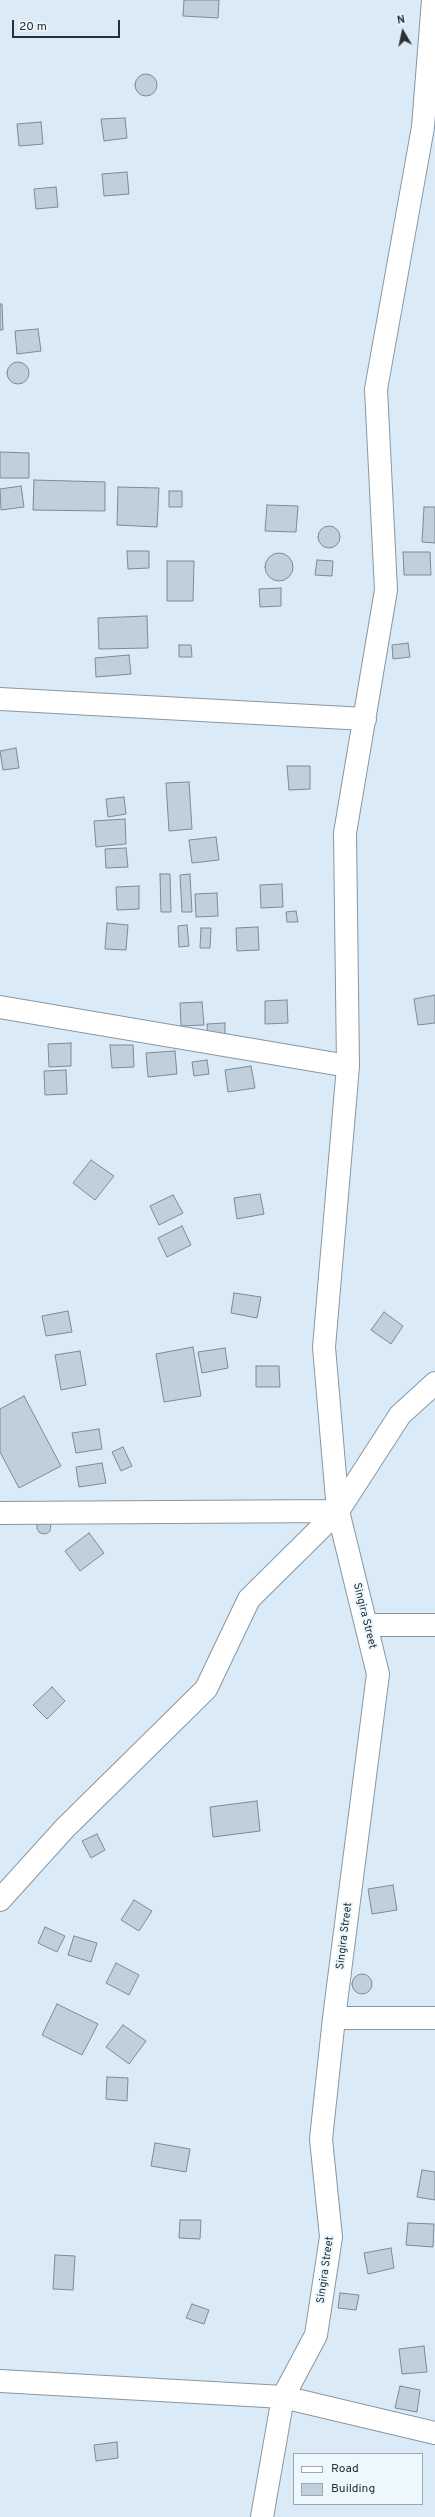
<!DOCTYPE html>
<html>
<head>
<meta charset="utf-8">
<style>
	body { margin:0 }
	#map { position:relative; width:435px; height:2517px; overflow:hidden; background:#daeaf6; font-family:Overpass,sans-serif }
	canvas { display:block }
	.legend { position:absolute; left:293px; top:2453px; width:130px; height:52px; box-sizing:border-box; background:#ecf7fe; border:1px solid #9ea7ad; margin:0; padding:5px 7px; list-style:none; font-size:12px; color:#292f34 }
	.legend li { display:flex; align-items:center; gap:8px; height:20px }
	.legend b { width:20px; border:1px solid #9ea7ad }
	.north { position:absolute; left:383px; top:12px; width:40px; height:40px; -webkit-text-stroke:3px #ecf7fe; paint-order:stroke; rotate:351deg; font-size:11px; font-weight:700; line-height:16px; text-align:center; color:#292f34 }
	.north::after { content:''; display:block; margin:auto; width:14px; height:18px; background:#292f34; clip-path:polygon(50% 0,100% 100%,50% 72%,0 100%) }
	.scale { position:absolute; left:12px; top:20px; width:108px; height:18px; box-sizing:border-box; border:2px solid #292f34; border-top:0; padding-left:5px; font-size:12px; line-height:14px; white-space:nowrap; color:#292f34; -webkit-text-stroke:3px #ecf7fe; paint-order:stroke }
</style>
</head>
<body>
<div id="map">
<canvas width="435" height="2517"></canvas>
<ul class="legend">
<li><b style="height:5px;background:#fff"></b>Road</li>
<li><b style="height:11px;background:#bfcfdb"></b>Building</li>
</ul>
<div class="north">N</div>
<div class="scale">20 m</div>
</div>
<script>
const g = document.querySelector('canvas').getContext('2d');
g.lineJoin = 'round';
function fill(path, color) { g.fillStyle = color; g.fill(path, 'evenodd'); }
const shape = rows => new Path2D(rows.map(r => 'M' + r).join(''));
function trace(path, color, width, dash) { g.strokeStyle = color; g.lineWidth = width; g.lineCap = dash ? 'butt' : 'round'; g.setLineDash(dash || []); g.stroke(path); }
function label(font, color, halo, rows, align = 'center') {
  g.font = font + ' Overpass,sans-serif'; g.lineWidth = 4; g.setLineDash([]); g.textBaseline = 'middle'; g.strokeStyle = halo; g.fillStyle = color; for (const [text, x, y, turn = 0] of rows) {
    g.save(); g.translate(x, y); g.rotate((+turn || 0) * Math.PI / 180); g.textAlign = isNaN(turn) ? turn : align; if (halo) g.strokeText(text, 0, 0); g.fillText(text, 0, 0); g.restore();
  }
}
const building = shape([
	[184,0,219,0,218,18,183,16,184,0],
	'135 85a11 11 0 1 1 22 0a11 11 0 1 1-22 0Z',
	[125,118,127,138,104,141,101,119,125,118],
	[41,122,43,144,19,146,17,124,41,122],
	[127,172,129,194,104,196,102,174,127,172],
	[56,187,58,207,36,209,34,189,56,187],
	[0,304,2,304,3,330,0,330,0,304],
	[38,329,41,351,17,354,15,331,38,329],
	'7 373a11 11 0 1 1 22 0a11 11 0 1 1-22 0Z',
	[0,452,29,453,29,478,0,478,0,452],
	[34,480,105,482,105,511,33,510,34,480],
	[21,486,24,507,1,510,0,489,21,486],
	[118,487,159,488,157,527,117,525,118,487],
	[169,491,182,491,182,507,169,507,169,491],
	[267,505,298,506,296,532,265,531,267,505],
	[424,507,435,507,435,543,422,542,424,507],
	'318 537a11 11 0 1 1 22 0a11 11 0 1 1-22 0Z',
	[127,551,149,551,149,568,128,569,127,551],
	[403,552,430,552,431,575,404,575,403,552],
	'265 567a14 14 0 1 1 28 0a14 14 0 1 1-28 0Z',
	[317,560,333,561,332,576,315,575,317,560],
	[167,561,194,561,193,601,167,601,167,561],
	[281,588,281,606,260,607,259,589,281,588],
	[147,616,148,648,99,649,98,618,147,616],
	[408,643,410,657,393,659,392,645,408,643],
	[179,645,191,645,192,657,179,657,179,645],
	[129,655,131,674,96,677,95,658,129,655],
	[16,748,19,768,3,770,0,751,16,748],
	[287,766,310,766,310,789,289,790,287,766],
	[189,782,192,829,169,831,166,783,189,782],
	[124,797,126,814,108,817,106,799,124,797],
	[125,819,126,844,96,847,94,821,125,819],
	[216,837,219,860,192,863,189,840,216,837],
	[126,848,128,867,106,868,105,849,126,848],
	[160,874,170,874,171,912,161,912,160,874],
	[190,874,192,912,182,912,180,875,190,874],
	[282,884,283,907,261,908,260,885,282,884],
	[139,886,139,909,117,910,116,887,139,886],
	[217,893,218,916,196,917,195,894,217,893],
	[296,911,298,922,287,922,286,912,296,911],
	[107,923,128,925,126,950,105,949,107,923],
	[187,925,189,946,179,947,178,926,187,925],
	[258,927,259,950,237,951,236,928,258,927],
	[201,928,211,928,210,948,200,948,201,928],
	[435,995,435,1023,418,1025,414,999,435,995],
	[287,1000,288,1023,265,1024,265,1001,287,1000],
	[202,1002,204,1025,181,1026,180,1003,202,1002],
	[225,1023,225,1034,208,1035,207,1024,225,1023],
	[71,1043,71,1066,49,1067,48,1044,71,1043],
	[110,1045,133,1045,134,1067,112,1068,110,1045],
	[175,1051,177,1074,148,1077,146,1053,175,1051],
	[207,1060,209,1074,194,1076,192,1062,207,1060],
	[251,1066,255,1088,228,1092,225,1070,251,1066],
	[66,1070,67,1094,45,1095,44,1071,66,1070],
	[91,1160,114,1176,95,1200,73,1183,91,1160],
	[260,1194,264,1214,237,1219,234,1198,260,1194],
	[173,1195,183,1213,159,1225,150,1206,173,1195],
	[182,1226,191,1245,167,1257,158,1238,182,1226],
	[234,1293,261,1297,257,1318,231,1313,234,1293],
	[68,1311,72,1332,46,1336,42,1316,68,1311],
	[384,1312,403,1326,391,1344,371,1330,384,1312],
	[193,1347,201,1396,164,1402,156,1354,193,1347],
	[225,1348,228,1368,202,1373,198,1352,225,1348],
	[80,1351,86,1385,61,1390,55,1355,80,1351],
	[256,1366,279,1366,280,1387,256,1387,256,1366],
	[24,1396,61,1466,19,1488,0,1452,0,1409,24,1396],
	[99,1429,102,1449,76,1453,72,1433,99,1429],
	[123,1447,132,1466,121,1471,112,1452,123,1447],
	[102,1463,106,1483,79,1487,76,1467,102,1463],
	[47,1520,51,1524,50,1531,46,1534,40,1533,37,1529,37,1524,47,1520],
	[89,1533,104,1553,80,1571,65,1551,89,1533],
	[52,1687,65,1701,47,1719,33,1705,52,1687],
	[257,1801,260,1831,213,1837,210,1807,257,1801],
	[97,1834,105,1850,91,1858,82,1841,97,1834],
	[393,1885,397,1910,372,1914,368,1889,393,1885],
	[134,1900,152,1911,139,1931,121,1920,134,1900],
	[45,1927,65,1936,57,1952,38,1943,45,1927],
	[74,1936,97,1943,91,1962,68,1955,74,1936],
	[116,1963,139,1975,129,1995,106,1983,116,1963],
	'352 1984a10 10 0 1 1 20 0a10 10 0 1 1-20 0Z',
	[57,2004,98,2024,82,2055,42,2035,57,2004],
	[123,2025,146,2041,129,2064,106,2047,123,2025],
	[107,2077,128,2078,127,2101,106,2099,107,2077],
	[155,2143,190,2149,186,2172,151,2166,155,2143],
	[422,2170,435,2172,435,2200,417,2197,422,2170],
	[180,2220,201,2220,200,2239,179,2238,180,2220],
	[408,2223,434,2224,433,2247,406,2245,408,2223],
	[391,2248,394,2268,368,2274,364,2253,391,2248],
	[55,2255,75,2256,73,2290,53,2289,55,2255],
	[340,2293,359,2295,356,2310,338,2308,340,2293],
	[192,2304,209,2310,204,2324,186,2318,192,2304],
	[424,2346,427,2372,402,2374,399,2349,424,2346],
	[400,2386,420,2390,417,2412,395,2408,400,2386],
	[117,2442,118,2458,96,2461,94,2445,117,2442]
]);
fill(building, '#bfcfdb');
trace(building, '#7c8b96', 1);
const minor = shape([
	[0,699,365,719],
	[0,1007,348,1066],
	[338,1511,324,1347,348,1066,345,833,386,590,376,389,423,127,433,0],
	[0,1513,338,1511],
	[367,1625,435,1625],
	[0,1900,65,1828,206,1689,249,1599,338,1511],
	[334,2018,435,2018],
	[0,2381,283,2397,435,2433],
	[262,2517,283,2397,316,2335,331,2237,321,2139,334,2018,378,1674,338,1511,400,1415,435,1383]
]);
trace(minor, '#8897a2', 24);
trace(minor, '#fff', 22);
label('11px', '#292f34', '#ecf7fe', [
	["Singira Street",364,1616,76],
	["Singira Street",345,1936,-83],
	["Singira Street",326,2270,-82]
]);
</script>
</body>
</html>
